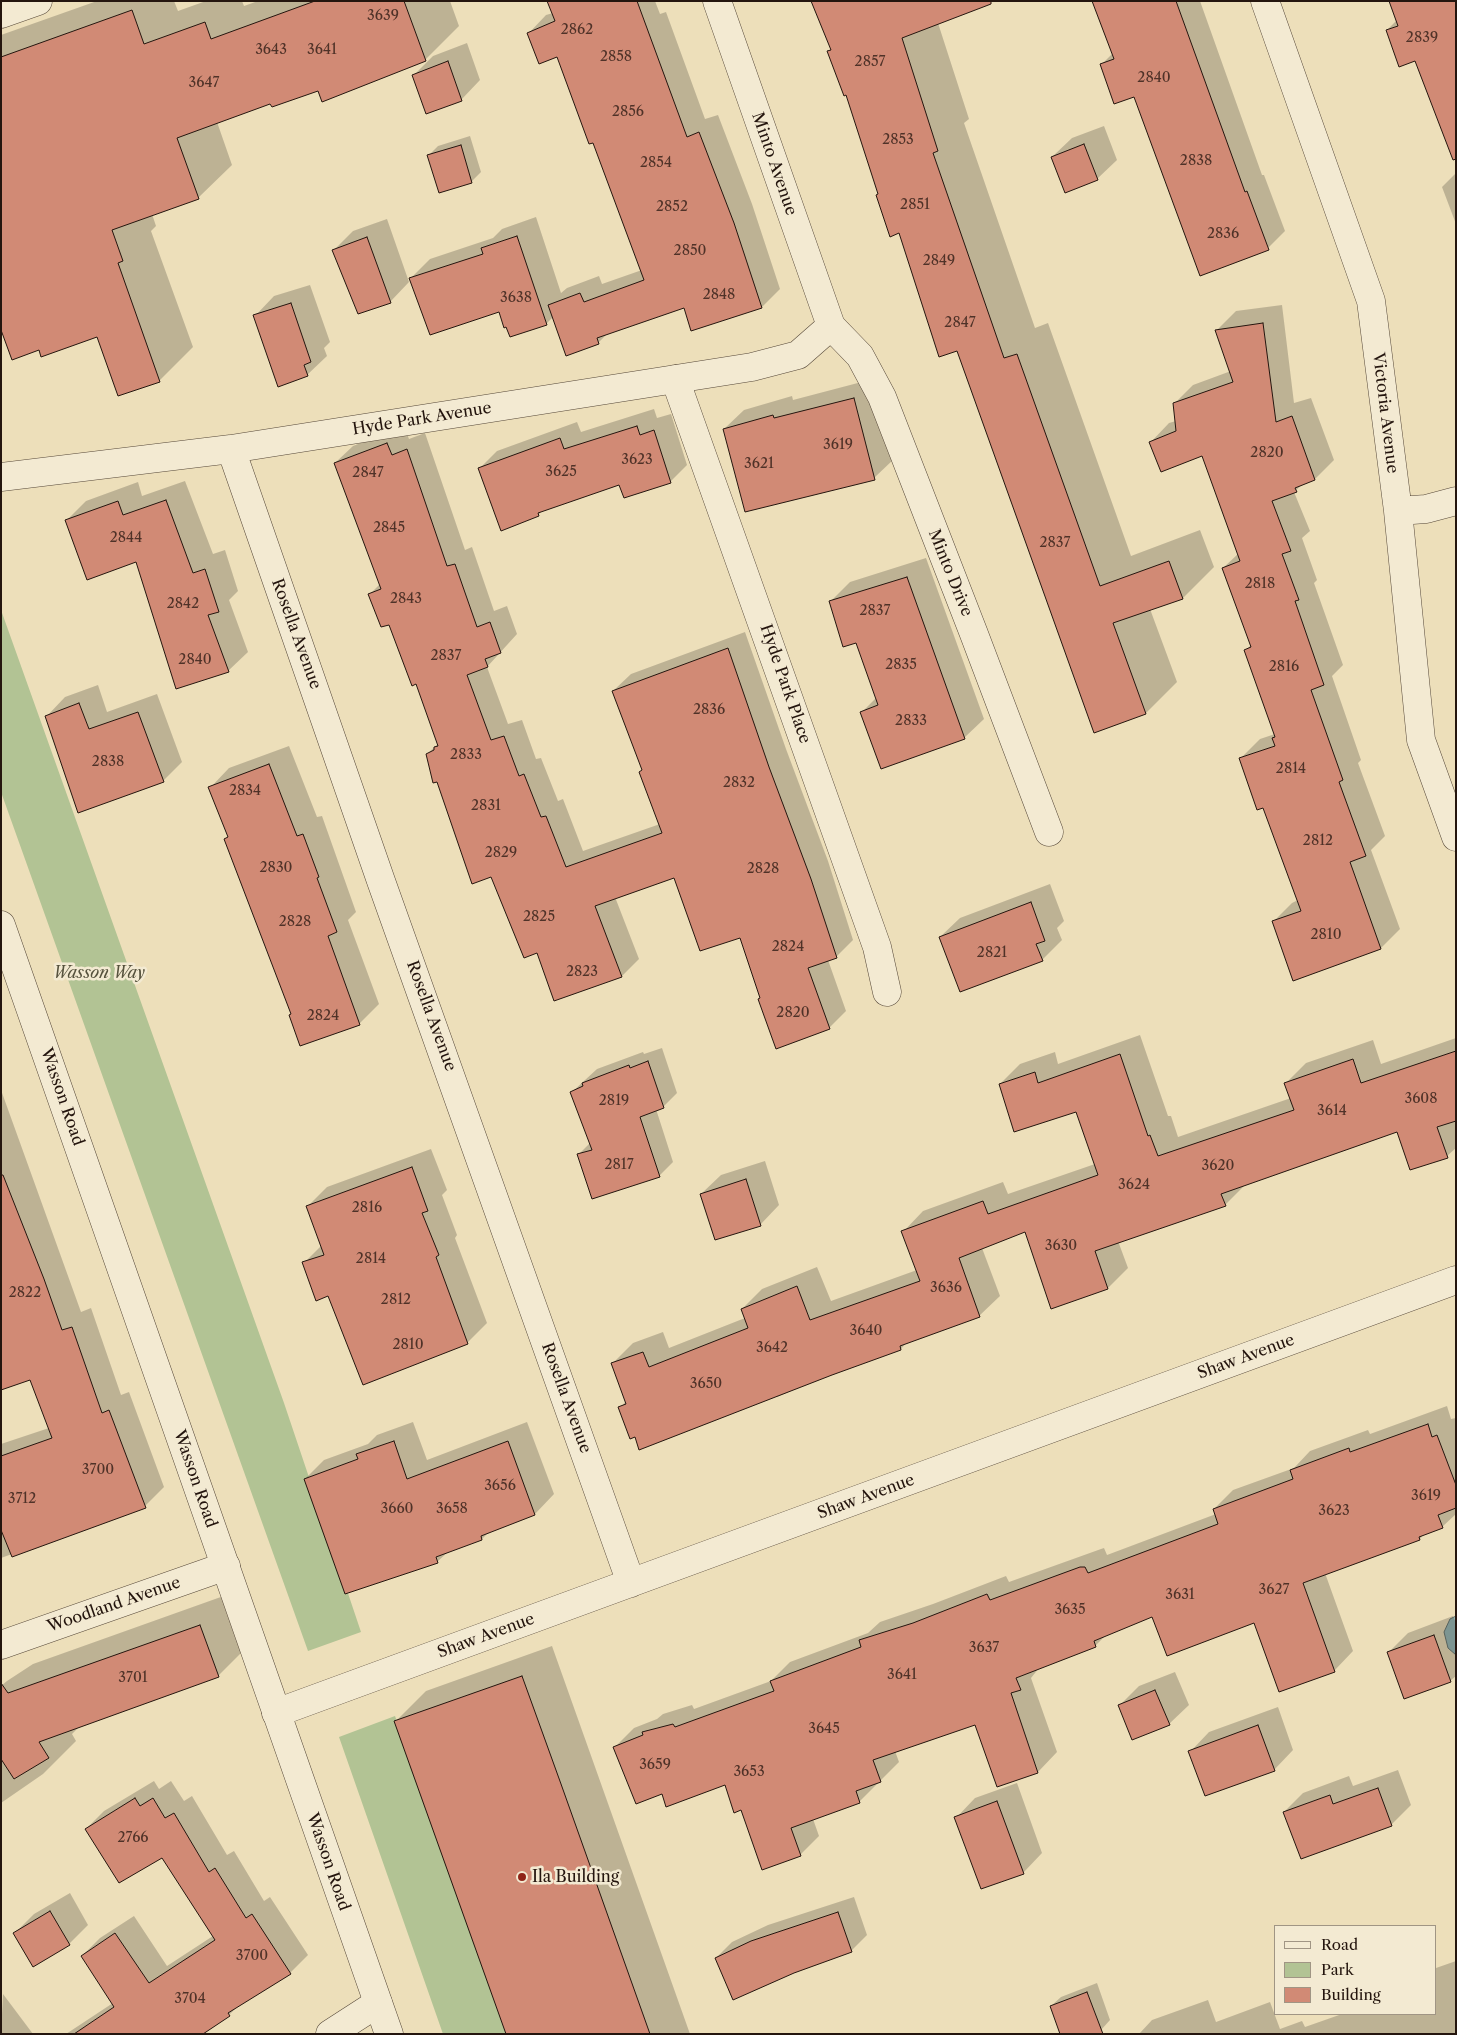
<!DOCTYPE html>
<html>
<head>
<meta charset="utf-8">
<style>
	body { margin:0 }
	#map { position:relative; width:1457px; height:2035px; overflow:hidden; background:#eddfba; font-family:"Libre Caslon Text",serif }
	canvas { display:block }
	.frame { position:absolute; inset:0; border:2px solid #24150e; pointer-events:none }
	.legend { position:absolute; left:1274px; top:1925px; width:162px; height:90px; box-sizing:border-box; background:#f3ead2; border:1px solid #a09584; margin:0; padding:6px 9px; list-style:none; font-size:15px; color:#24150e }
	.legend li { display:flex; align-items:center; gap:10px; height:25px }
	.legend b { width:25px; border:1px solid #a09584 }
</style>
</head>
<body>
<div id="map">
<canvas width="1457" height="2035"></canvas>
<div class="frame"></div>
<ul class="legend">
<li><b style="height:6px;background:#f3ead2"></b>Road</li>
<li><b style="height:14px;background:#b2c394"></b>Park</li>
<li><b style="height:14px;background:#d18a75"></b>Building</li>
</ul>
</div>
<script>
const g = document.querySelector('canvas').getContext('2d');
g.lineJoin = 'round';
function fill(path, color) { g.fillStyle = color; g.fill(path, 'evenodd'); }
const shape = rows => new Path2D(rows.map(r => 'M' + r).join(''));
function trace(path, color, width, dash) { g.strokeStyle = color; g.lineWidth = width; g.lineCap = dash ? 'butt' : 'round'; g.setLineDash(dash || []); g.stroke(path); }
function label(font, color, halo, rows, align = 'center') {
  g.font = font + ' "Libre Caslon Text",serif'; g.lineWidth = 5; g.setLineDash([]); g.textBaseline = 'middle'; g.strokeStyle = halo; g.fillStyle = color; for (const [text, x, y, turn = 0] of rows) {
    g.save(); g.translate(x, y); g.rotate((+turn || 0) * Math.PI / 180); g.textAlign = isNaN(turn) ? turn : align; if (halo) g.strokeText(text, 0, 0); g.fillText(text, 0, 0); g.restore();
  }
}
fill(shape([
	[1,610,284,1403,361,1632,308,1651,1,792],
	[395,1716,508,2034,443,2034,339,1737]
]), '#b2c394');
const water = shape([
	[1456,1616,1456,1655,1448,1648,1444,1632,1450,1619,1456,1616]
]);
fill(water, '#9bbbb7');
trace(water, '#6b7973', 1);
fill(shape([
	[97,1,174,1,178,11,206,1,242,1,244,6,258,1,450,1,459,26,425,60,271,102,217,122,232,165,198,198,152,214,156,226,151,231,193,347,159,381,97,335,40,349,1,326,1,35],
	[549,1,655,1,660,14,666,12,705,119,718,115,752,204,780,289,762,307,685,306,608,333,598,343,553,317,546,324,499,311,411,278,430,259,493,238,502,229,536,217,561,293,567,288,599,276,602,284,642,270,594,141,557,55,528,34,546,15,553,13],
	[1093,1,1200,1,1262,175,1264,175,1285,231,1268,248,1134,95,1101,65,1113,53],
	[1389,1,1456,1,1416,60,1387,30,1396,21],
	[938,23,969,119,964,123,1035,328,1048,323,1131,556,1200,530,1214,567,1183,598,1150,609,1177,682,1146,713,1095,732,957,350,879,193,847,94,829,51,832,48],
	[467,43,480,80,461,100,414,75,433,56],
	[1104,126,1117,160,1097,179,1052,157,1072,138],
	[470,136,481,172,471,182,429,155,438,146],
	[1456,173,1456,224,1442,187],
	[387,219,409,282,390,302,334,250,353,231],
	[310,285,330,342,324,348,327,356,307,375,255,316,274,296],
	[1282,305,1294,403,1311,398,1334,460,1315,479,1304,483,1294,492,1310,531,1302,538,1317,580,1314,583,1343,665,1332,676,1361,760,1358,763,1385,836,1371,850,1400,929,1381,948,1273,922,1292,903,1298,900,1263,806,1241,758,1260,739,1275,734,1246,650,1251,645,1223,568,1239,553,1202,454,1150,443,1169,423,1176,421,1174,404,1193,385,1231,371,1217,330,1236,311],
	[873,379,894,459,874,478,724,429,744,410,792,396,793,400],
	[654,409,657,418,671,414,687,465,670,482,620,483,543,510,538,515,480,468,497,451,577,422,581,432],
	[404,426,409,439,425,433,465,550,472,547,494,611,507,606,517,634,487,667,508,724,522,720,536,759,541,758,558,801,563,799,583,851,660,824,643,769,613,691,631,674,745,632,786,749,828,861,853,940,836,957,828,960,846,1011,829,1028,761,997,741,936,675,876,615,897,639,959,622,976,538,951,427,754,439,743,417,683,389,623,370,594,381,583,335,463,353,446],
	[185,481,213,554,225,550,238,591,229,600,248,652,228,671,137,561,67,520,86,501,138,482,142,496],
	[926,558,984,719,964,738,862,712,876,698,857,641,830,602,850,582],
	[98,685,107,712,157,694,182,762,163,781,47,716,65,697],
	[289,746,317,817,322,816,356,912,348,920,379,1004,359,1024,290,1015,292,1013,226,839,229,836,210,788,229,768],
	[1050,884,1064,921,1057,928,1062,940,1042,960,940,937,960,918],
	[1140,1035,1168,1116,1171,1116,1178,1137,1291,1098,1286,1083,1306,1063,1373,1040,1381,1064,1456,1038,1456,1148,1447,1156,1398,1131,1246,1184,1225,1205,1118,1241,1128,1268,1108,1288,1026,1231,982,1248,1000,1296,979,1316,907,1342,901,1349,832,1373,777,1397,776,1395,635,1435,620,1408,626,1401,613,1363,633,1343,663,1332,669,1348,745,1318,742,1309,762,1289,817,1267,831,1301,917,1270,903,1232,923,1211,1003,1182,1008,1194,1095,1164,1076,1110,1000,1084,1020,1064,1055,1052,1058,1064],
	[662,1048,677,1093,663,1107,656,1109,673,1162,659,1176,579,1154,590,1143,572,1092,597,1069,643,1052,644,1054],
	[1,1090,81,1312,91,1308,121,1395,129,1392,164,1487,145,1506,1,1558,1,1444,49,1428,31,1378,1,1389],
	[431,1149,447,1190,442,1195,457,1235,455,1238,487,1323,467,1343,329,1294,304,1263,322,1245,308,1206,327,1187],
	[765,1161,779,1205,760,1225,701,1194,721,1175],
	[1447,1406,1451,1419,1456,1418,1456,1514,1442,1527,1424,1534,1420,1539,1325,1573,1353,1651,1334,1671,1255,1621,1153,1615,1107,1634,1095,1646,1039,1668,1031,1678,1057,1752,1038,1772,998,1785,976,1723,895,1751,899,1762,860,1801,813,1819,819,1836,800,1855,741,1808,725,1783,662,1792,615,1747,634,1728,657,1719,663,1714,692,1705,694,1709,771,1681,790,1662,868,1633,880,1622,933,1604,1006,1576,1009,1582,1101,1549,1104,1548,1107,1555,1216,1514,1214,1509,1233,1490,1294,1468,1310,1451,1368,1430,1370,1434],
	[413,1422,427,1460,527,1422,554,1494,535,1514,490,1531,482,1539,449,1551,437,1562,305,1479,324,1460,368,1444,377,1435],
	[232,1593,251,1643,218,1676,80,1726,72,1734,76,1741,43,1774,1,1803,1,1686,7,1681,33,1664],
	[1453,1616,1456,1623,1456,1676,1450,1681,1389,1652,1408,1633],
	[552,1646,690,2034,507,2034,396,1721,426,1691],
	[1175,1672,1189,1705,1169,1724,1119,1706,1139,1686],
	[1278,1707,1293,1750,1274,1770,1190,1752,1209,1732],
	[1398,1770,1411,1805,1391,1825,1284,1812,1303,1793,1349,1776,1353,1786],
	[154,1781,159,1789,171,1781,184,1801,192,1796,227,1855,234,1851,264,1901,270,1897,308,1955,290,1973,239,2005,229,2015,200,2034,66,2034,113,2003,82,1956,100,1938,134,1916,167,1966,213,1936,162,1856,86,1829,104,1811],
	[1017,1783,1042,1853,1023,1873,956,1818,975,1798],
	[70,1893,88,1925,69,1944,15,1933,34,1914],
	[854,1897,867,1935,851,1951,716,1958,732,1942,768,1925],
	[1456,1961,1456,2034,1139,2034,1152,2020,1208,2000,1216,2022,1270,2002,1280,2029,1302,2021,1305,2027,1342,2014,1436,2014,1436,1968],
	[1097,1983,1110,2020,1101,2030,1051,2006,1061,1997],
	[3,1994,33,2034,1,2034]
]), '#0003');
const building = shape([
	[315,1,404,1,426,61,322,102,318,91,272,107,270,104,177,138,199,199,112,230,123,261,118,263,160,382,118,396,97,337,41,357,39,350,12,360,1,330,1,57,132,10,144,44,205,22,211,39,315,1],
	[547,1,637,1,687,137,699,132,734,223,762,308,691,331,684,308,597,338,599,344,566,356,548,305,580,293,584,302,644,280,593,143,589,144,557,57,539,64,527,33,555,21,547,1],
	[811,1,991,1,991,4,902,38,938,151,933,153,1004,358,1017,354,1100,586,1169,561,1183,599,1113,623,1146,714,1094,733,957,351,939,357,899,233,890,237,876,195,878,194,846,95,844,96,827,51,831,50,811,1],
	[1092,1,1176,1,1245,192,1247,191,1269,250,1200,276,1134,97,1114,104,1100,64,1114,59,1092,1],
	[1389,1,1456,1,1456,159,1453,160,1415,61,1399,67,1386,30,1398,26,1389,1],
	[448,61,462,101,426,114,412,75,448,61],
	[1084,144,1098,180,1065,193,1051,157,1084,144],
	[461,145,472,183,439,193,427,155,461,145],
	[517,236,547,325,510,337,506,327,504,328,499,312,430,335,409,278,483,254,481,248,517,236],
	[367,237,391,303,358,314,332,250,367,237],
	[291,303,311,362,304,365,308,376,278,387,253,315,291,303],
	[1263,323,1276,422,1292,416,1315,480,1295,488,1297,492,1272,501,1291,551,1282,554,1299,600,1295,601,1324,685,1311,690,1343,780,1339,782,1366,856,1350,862,1381,949,1293,981,1272,921,1301,911,1263,808,1257,810,1239,758,1275,746,1272,738,1275,737,1244,650,1251,647,1222,568,1240,561,1202,456,1161,472,1149,442,1176,431,1173,403,1233,382,1215,330,1263,323],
	[854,398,875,480,745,512,723,429,773,415,774,418,854,398],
	[637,426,640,435,654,430,671,483,624,498,619,485,538,513,539,516,501,531,478,468,560,438,564,449,637,426],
	[387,443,392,455,407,449,447,566,455,564,477,627,490,622,501,653,485,659,488,667,467,675,491,740,504,736,519,776,524,774,541,817,546,816,566,867,662,833,639,772,642,770,612,691,728,648,769,767,811,879,837,958,808,968,830,1029,776,1049,758,999,760,998,740,938,700,951,674,878,595,906,622,977,554,1001,537,953,524,958,491,877,472,884,437,782,433,783,426,754,434,750,434,747,438,746,416,684,412,686,389,625,381,627,368,594,381,589,334,463,387,443],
	[166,500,193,573,205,569,219,612,208,615,229,672,176,689,136,562,87,580,65,520,118,501,123,515,166,500],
	[907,577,965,739,881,769,860,712,878,705,856,643,843,647,829,601,907,577],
	[79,703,89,729,138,712,164,782,78,813,45,716,79,703],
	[269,764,297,836,303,834,319,877,317,878,337,932,328,936,360,1025,300,1046,289,1015,291,1014,224,839,228,837,208,787,269,764],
	[1031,902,1045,941,1036,944,1043,961,960,992,939,937,1031,902],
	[1456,1051,1456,1121,1437,1127,1448,1158,1410,1170,1397,1132,1221,1194,1226,1206,1095,1251,1108,1289,1051,1309,1025,1232,959,1258,980,1317,900,1346,901,1350,832,1375,639,1450,635,1437,630,1439,618,1407,626,1404,611,1363,643,1352,649,1367,748,1328,741,1309,797,1286,810,1320,920,1281,901,1231,983,1201,988,1214,1098,1175,1076,1112,1014,1132,999,1084,1035,1072,1038,1083,1120,1054,1148,1136,1150,1135,1158,1156,1294,1110,1284,1083,1353,1059,1361,1083,1456,1051],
	[648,1061,664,1108,640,1117,660,1177,592,1199,577,1154,592,1150,570,1092,583,1086,582,1083,629,1065,630,1068,648,1061],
	[412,1167,428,1211,422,1213,439,1255,436,1257,468,1344,363,1385,328,1296,316,1301,302,1262,324,1255,306,1206,412,1167],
	[1,1175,3,1175,44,1279,62,1330,72,1327,102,1413,109,1410,146,1508,12,1557,1,1530,1,1456,52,1438,30,1380,1,1390,1,1175],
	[746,1179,761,1226,715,1240,700,1194,746,1179],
	[1428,1424,1432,1437,1437,1435,1456,1485,1456,1508,1438,1515,1443,1528,1419,1537,1420,1540,1303,1583,1335,1672,1279,1692,1254,1623,1167,1656,1152,1617,1094,1641,1096,1647,1016,1678,1021,1690,1011,1693,1038,1773,997,1787,975,1725,873,1760,881,1782,856,1791,860,1803,791,1828,801,1856,762,1870,741,1810,734,1813,725,1785,666,1807,662,1794,636,1804,613,1747,643,1735,642,1732,673,1724,675,1727,774,1691,770,1681,861,1647,859,1640,913,1623,987,1594,990,1600,1080,1567,1085,1567,1088,1573,1218,1524,1213,1509,1293,1479,1290,1470,1349,1448,1350,1452,1428,1424],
	[394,1441,407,1479,508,1441,535,1515,481,1536,482,1540,436,1557,438,1563,345,1594,304,1479,358,1459,356,1454,394,1441],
	[200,1625,219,1677,39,1742,49,1758,14,1779,1,1759,1,1683,8,1693,200,1625],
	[1434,1635,1451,1682,1404,1699,1387,1652,1434,1635],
	[522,1676,561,1784,650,2034,506,2034,394,1721,522,1676],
	[1155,1690,1170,1725,1132,1740,1118,1705,1155,1690],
	[1258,1725,1275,1771,1205,1796,1188,1751,1258,1725],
	[1378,1788,1392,1826,1301,1859,1283,1812,1330,1795,1333,1804,1378,1788],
	[135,1798,140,1806,153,1798,165,1818,174,1813,209,1872,215,1868,246,1918,252,1914,291,1974,228,2013,230,2016,203,2034,74,2034,114,2007,81,1956,115,1933,149,1983,215,1940,162,1858,119,1883,85,1829,135,1798],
	[997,1801,1024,1874,981,1889,954,1817,997,1801],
	[50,1911,70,1945,33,1967,13,1933,50,1911],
	[838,1912,852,1952,794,1973,733,2000,715,1958,751,1941,838,1912],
	[1087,1992,1103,2034,1060,2034,1050,2006,1087,1992]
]);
fill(building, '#d18a75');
trace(building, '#24150e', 1);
const minor = shape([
	[717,1,831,326,860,356,882,397,974,634,1049,832],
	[1265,1,1371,301,1398,511,1421,740,1456,837],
	[1,14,38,1],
	[675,379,877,947,887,992],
	[231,449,381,881,631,1583],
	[1,477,231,449,752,367,798,355,831,326],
	[1398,511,1426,509,1456,501],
	[1,1645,226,1566],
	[276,1713,1456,1280],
	[330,2034,378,2003]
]);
const tertiary = shape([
	[1,925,389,2034]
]);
trace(minor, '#564839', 29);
trace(tertiary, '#564839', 29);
trace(minor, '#f3ead2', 28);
trace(tertiary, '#f3ead2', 28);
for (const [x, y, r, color] of [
	[522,1877,5,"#8f2418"]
]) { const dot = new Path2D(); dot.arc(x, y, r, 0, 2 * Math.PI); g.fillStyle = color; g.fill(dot); trace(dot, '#f3ead2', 2); }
label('14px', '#4f3228', null, [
	["3639",383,16],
	["2862",577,30],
	["2839",1422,38],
	["3643",271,50],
	["3641",322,50],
	["2858",616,57],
	["2857",870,62],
	["2840",1154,78],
	["3647",204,83],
	["2856",628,112],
	["2853",898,140],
	["2838",1196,161],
	["2854",656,163],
	["2851",915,205],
	["2852",672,207],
	["2836",1223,234],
	["2850",690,251],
	["2849",939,261],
	["2848",719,295],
	["3638",516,298],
	["2847",960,323],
	["3619",838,445],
	["2820",1267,453],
	["3623",637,460],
	["3621",759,464],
	["3625",561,472],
	["2847",368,473],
	["2845",389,528],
	["2844",126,538],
	["2837",1055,543],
	["2818",1260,584],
	["2843",406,599],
	["2842",183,604],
	["2837",875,611],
	["2837",446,656],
	["2840",195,660],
	["2835",901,665],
	["2816",1284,667],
	["2836",709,710],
	["2833",911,721],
	["2833",466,755],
	["2838",108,762],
	["2814",1291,769],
	["2832",739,783],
	["2834",245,791],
	["2831",486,806],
	["2812",1318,841],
	["2829",501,853],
	["2830",276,868],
	["2828",763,869],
	["2825",539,917],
	["2828",295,922],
	["2810",1326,935],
	["2824",788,947],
	["2821",992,953],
	["2823",582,972],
	["2820",793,1013],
	["2824",323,1016],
	["3608",1421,1099],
	["2819",614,1101],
	["3614",1332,1111],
	["2817",619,1165],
	["3620",1218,1166],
	["3624",1134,1185],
	["2816",367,1208],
	["3630",1061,1246],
	["2814",371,1259],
	["3636",946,1288],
	["2822",25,1293],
	["2812",396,1300],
	["3640",866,1331],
	["2810",408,1345],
	["3642",772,1348],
	["3650",706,1384],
	["3700",98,1470],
	["3656",500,1486],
	["3619",1426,1496],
	["3712",22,1499],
	["3660",397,1509],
	["3658",452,1509],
	["3623",1334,1511],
	["3627",1274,1590],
	["3631",1180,1595],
	["3635",1070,1610],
	["3637",984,1648],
	["3641",902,1675],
	["3701",133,1678],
	["3645",824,1729],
	["3659",655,1765],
	["3653",749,1772],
	["2766",133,1838],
	["3700",252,1956],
	["3704",190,1999]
]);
label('16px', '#24150e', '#f3ead2', [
	["Minto Avenue",774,164,71],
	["Victoria Avenue",1385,413,83],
	["Hyde Park Avenue",422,419,-9],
	["Minto Drive",950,573,68],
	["Rosella Avenue",296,634,70],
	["Hyde Park Place",785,684,71],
	["Rosella Avenue",431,1016,70],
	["Wasson Road",62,1097,71],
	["Shaw Avenue",1246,1357,-20],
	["Rosella Avenue",566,1398,70],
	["Wasson Road",195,1479,71],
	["Shaw Avenue",866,1497,-20],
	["Woodland Avenue",114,1605,-19],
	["Shaw Avenue",486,1636,-20],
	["Wasson Road",328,1862,71]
]);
label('italic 16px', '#56523d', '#f3ead2', [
	["Wasson Way",99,973]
]);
label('16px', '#24150e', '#f3ead2', [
	["Ila Building",532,1877]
], 'left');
</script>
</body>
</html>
